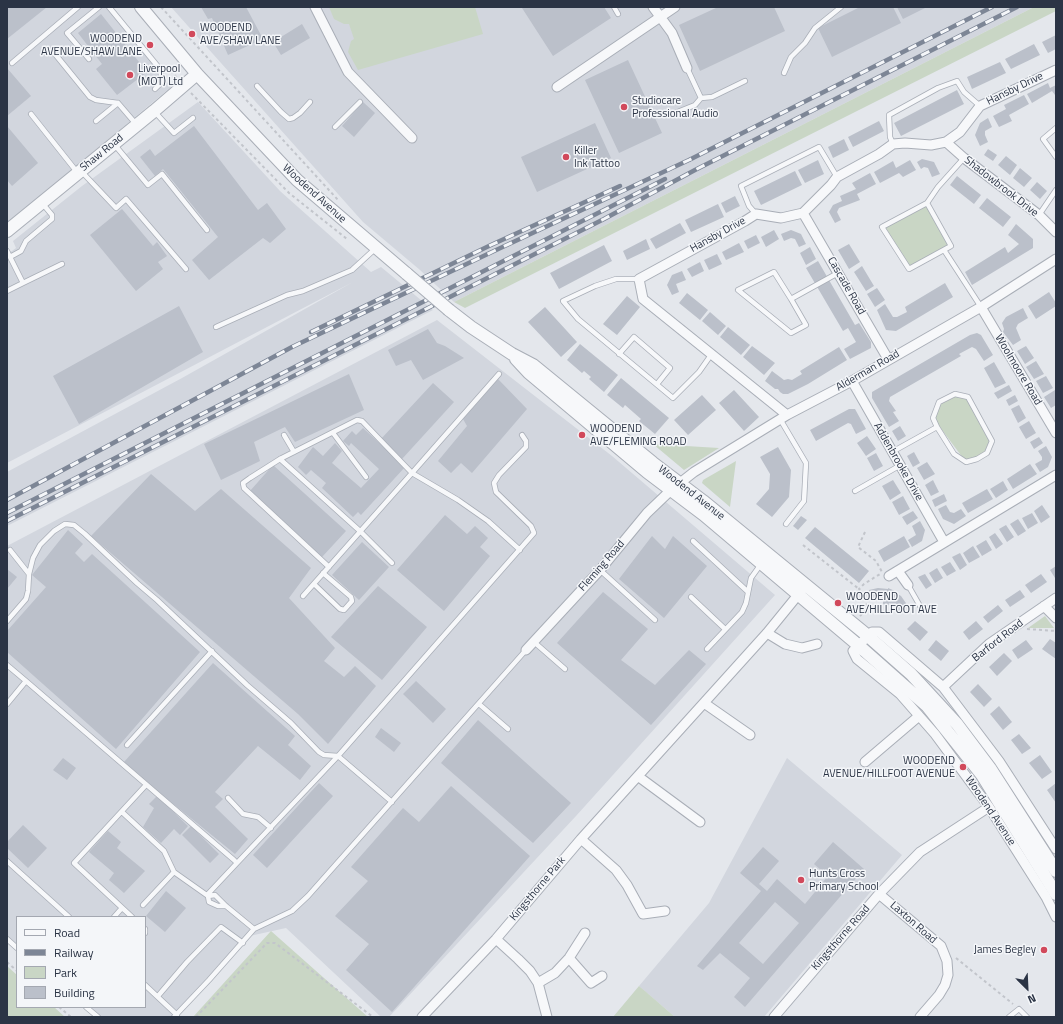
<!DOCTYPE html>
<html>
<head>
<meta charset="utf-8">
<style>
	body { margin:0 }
	#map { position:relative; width:1063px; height:1024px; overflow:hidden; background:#e4e7ec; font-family:"Titillium Web",sans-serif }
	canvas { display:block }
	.frame { position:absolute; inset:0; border:8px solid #2b3445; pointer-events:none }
	.legend { position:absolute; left:16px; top:916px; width:130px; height:92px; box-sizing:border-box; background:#f4f6f9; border:1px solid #a4a8b1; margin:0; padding:5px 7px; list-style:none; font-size:12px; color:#2b3445 }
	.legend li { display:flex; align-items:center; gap:8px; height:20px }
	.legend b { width:20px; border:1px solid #a4a8b1 }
	.north { position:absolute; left:1007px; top:968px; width:40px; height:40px; -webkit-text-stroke:3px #f4f6f9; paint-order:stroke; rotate:156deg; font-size:11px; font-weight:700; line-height:16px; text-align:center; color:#2b3445 }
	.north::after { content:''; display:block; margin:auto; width:14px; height:18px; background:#2b3445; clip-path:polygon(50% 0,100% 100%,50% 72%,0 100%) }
</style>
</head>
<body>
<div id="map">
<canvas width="1063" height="1024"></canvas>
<div class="frame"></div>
<ul class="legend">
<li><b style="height:5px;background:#f7f8fa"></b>Road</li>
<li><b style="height:5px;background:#7d8696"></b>Railway</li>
<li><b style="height:11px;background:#c9d6c5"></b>Park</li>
<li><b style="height:11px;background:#bbc0ca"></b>Building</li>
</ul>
<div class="north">N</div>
</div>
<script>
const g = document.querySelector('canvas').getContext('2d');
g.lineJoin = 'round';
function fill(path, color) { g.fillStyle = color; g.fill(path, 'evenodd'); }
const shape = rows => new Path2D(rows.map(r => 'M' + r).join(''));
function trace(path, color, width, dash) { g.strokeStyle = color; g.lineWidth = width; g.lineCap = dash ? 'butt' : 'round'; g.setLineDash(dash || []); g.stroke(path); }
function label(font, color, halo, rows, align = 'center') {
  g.font = font + ' "Titillium Web",sans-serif'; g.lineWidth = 3; g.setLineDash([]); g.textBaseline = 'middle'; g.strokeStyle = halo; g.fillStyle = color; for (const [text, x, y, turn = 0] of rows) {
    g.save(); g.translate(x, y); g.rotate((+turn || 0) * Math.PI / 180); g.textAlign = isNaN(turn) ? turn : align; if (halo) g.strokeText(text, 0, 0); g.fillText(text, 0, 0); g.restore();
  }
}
fill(shape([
	[7,7,108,7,171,87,7,224],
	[171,7,1034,7,454,302,420,270,363,222],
	[198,102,280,191,371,272,381,267,433,310,7,526,7,472,182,378,353,282,7,463,7,252,9,253,16,248,13,241,82,186],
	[437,320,612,456,775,595,576,816,389,1017,381,1017,286,928,245,937,171,1017,94,1017,83,1007,145,1007,145,917,17,917,17,949,7,941,7,546],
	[787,758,902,855,764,1017,675,1017,639,986,709,903]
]), '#d2d6de');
fill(shape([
	[329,7,475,7,483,34,358,70,348,52,351,41,354,39,349,24,344,24,334,19],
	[1034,7,1056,7,1056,11,465,308,454,302],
	[927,203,951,246,909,269,882,227],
	[955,394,968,397,992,441,983,455,966,462,933,418,939,402],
	[653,444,719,448,684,470],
	[736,461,730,507,702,483,703,480],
	[1045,616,1054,628,1028,628],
	[271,931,368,1017,193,1017],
	[7,966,17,975,17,1007,54,1007,65,1017,7,1017],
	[639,986,645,991,675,1017,613,1017]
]), '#c9d6c5');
fill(shape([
	[7,7,47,7,7,39],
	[201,7,246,7,263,39,228,55,212,18,208,19],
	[524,7,604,7,611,18,553,56,522,8],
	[718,7,774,7,785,31,700,71,679,25],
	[860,7,893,7,901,23,832,57,818,28],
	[897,7,927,7,903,19],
	[101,14,147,72,117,95,96,69,102,64,78,33],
	[302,24,310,38,281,55,273,42],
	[1056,35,1056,49,1048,53,1042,42],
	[1034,44,1040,55,1011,69,1005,59],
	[628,60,662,133,619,153,585,80],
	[1000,62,1006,73,972,89,967,77],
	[7,68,31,96,7,116],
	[1048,83,1050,88,1056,85,1056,94,1055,95,1052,91,1032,103,1027,94],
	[957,90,964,104,901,136,894,123],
	[1024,95,1029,104,1009,115,1012,121,999,127,993,116,1006,109,1004,105],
	[363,102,375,113,354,137,342,126],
	[988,118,992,127,985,131,985,135,988,142,980,146,975,135,980,123],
	[879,121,884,131,853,147,848,137],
	[595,123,611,158,537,192,521,157],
	[7,126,38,163,12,186,7,180],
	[194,126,258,210,267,203,286,229,270,243,263,238,209,280,192,260,218,237,163,169,155,176,140,157,150,149,155,156],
	[844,139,849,150,833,158,828,147],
	[988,149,997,155,993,161,984,155],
	[1006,156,1017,165,1010,175,998,165],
	[922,159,934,162,940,174,932,177,928,168,924,167,921,169,917,162],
	[818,160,824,174,805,183,798,170],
	[910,160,916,170,903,177,899,173,880,183,874,172,893,161,896,168],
	[1020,168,1032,178,1024,187,1013,178],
	[795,171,802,185,761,205,754,191],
	[870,173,876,184,857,194,860,200,839,208,837,212,841,220,835,223,829,212,833,205,842,201,840,196,856,189,852,183],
	[957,176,981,195,974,204,950,185],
	[1037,182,1047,191,1040,199,1030,190],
	[735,196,740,206,726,213,721,203],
	[987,198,1011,217,1003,227,979,208],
	[718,204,724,217,691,232,685,220],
	[122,209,153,246,157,242,167,256,158,262,163,269,136,291,90,235],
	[680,223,686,233,656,249,650,239],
	[1016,224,1033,239,1033,248,972,285,965,272,1005,247,1008,253,1019,244,1008,235],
	[774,230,779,239,766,247,761,237],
	[791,230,801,234,806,244,799,247,795,239,791,238,784,241,781,234],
	[756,235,760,243,748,249,744,241],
	[646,239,650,249,627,260,623,251],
	[739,243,744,252,726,260,722,252],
	[849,244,860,262,849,269,838,250],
	[604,245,612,261,559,289,550,273],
	[810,247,816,259,806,265,800,253],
	[717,254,722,264,709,270,704,260],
	[818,261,855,325,859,323,871,342,871,348,850,359,844,349,856,342,848,328,843,331,806,268],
	[700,262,704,271,692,277,687,269],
	[862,266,874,286,866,291,854,272],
	[682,271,686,280,676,284,679,292,672,295,667,285,672,275],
	[945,283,953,297,896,331,886,330,877,310,885,304,893,317,897,317,907,312,905,307],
	[877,288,885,300,875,307,867,294],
	[1049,292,1056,303,1056,306,1036,319,1028,306],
	[687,293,708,310,700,320,679,303],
	[627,296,640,307,617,335,603,324],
	[179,306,203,352,79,424,53,376],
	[545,307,577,342,561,357,528,322],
	[1023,308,1028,318,1018,324,1016,328,1021,340,1013,345,1003,332,1004,329,1002,323,1006,317],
	[710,312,726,326,718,335,702,321],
	[728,327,750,345,741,355,720,337],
	[428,329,437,343,445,346,464,358,423,380,411,360,396,366,388,350],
	[977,333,981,335,993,355,984,361,976,349,972,347,959,354,961,356,890,397,889,401,896,411,893,412,899,421,889,427,872,398,872,392,970,335],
	[580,344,618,375,604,392,589,379,591,377,584,371,582,373,567,360],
	[752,346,775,363,764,375,743,357],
	[1026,346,1034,358,1025,364,1017,351],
	[839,347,847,360,808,384,788,394,783,394,780,392,778,389,775,389,765,381,772,371,784,380,788,379,792,380,802,374,800,371],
	[1036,361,1044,374,1034,379,1026,367],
	[994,362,1006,383,995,388,984,368],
	[349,374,364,410,295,442,285,427,254,442,260,461,221,480,204,444],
	[1046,376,1053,388,1043,393,1036,381],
	[621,378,669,418,655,434,639,421,641,419,625,405,623,408,607,395],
	[498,379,527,409,472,473,461,463,451,473,438,461,467,426,463,419],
	[433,383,454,402,402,459,381,439],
	[1009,385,1012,391,998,399,994,393],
	[734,390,759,417,744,431,719,403],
	[1055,390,1056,392,1056,405,1051,408,1044,397],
	[702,395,716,410,688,435,674,420],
	[1015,395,1018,401,1009,406,1006,400],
	[1019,405,1026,418,1018,423,1011,409],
	[849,409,855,409,866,429,856,434,851,424,848,423,816,441,810,430],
	[1029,421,1036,433,1026,439,1019,427],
	[900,426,906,436,898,441,892,431],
	[363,428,405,467,361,515,358,512,353,517,322,488,326,483,311,470,306,475,298,467,313,447,323,456,335,443,342,451,332,463,361,488,379,469,351,443,349,446,343,441,352,431,356,435],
	[867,436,876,449,866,456,857,443],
	[1039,437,1043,443,1034,449,1030,442],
	[1046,446,1052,457,1048,467,1040,472,1035,464,1042,460,1042,457,1038,451],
	[778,447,791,470,789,497,772,517,756,504,769,489,770,474,760,457],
	[914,452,920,463,913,467,907,456],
	[876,453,883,466,874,471,867,458],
	[927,462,935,474,924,480,917,468],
	[1030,464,1037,474,1013,489,1007,479],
	[273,465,346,531,322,557,250,491],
	[151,474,195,511,221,489,311,568,289,598,335,648,324,661,344,677,355,666,376,686,328,744,298,714,91,536],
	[893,480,901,493,890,500,882,486],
	[933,480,939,492,931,496,925,485],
	[1003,481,1008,490,996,498,990,489],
	[987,489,993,499,968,513,962,503],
	[944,494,947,501,935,507,932,500],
	[903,496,910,509,899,515,892,502],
	[946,505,950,512,954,513,961,509,966,516,954,524,943,519,938,509],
	[1042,505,1050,517,1041,523,1034,511],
	[913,511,918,518,907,525,902,517],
	[1032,513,1038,523,1028,529,1022,518],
	[445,515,467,534,475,526,488,538,480,547,490,556,444,611,397,570],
	[801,516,807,520,798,530,793,526],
	[1018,519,1026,531,1018,536,1010,524],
	[920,521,925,530,922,541,912,547,908,540,916,535,912,526],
	[1006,525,1014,537,1007,542,999,529],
	[815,527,869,571,859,583,805,538],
	[68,530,83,544,75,553,84,562,92,554,200,652,116,749,7,652,7,631,46,587,32,575],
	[995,533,1003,544,996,549,989,537],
	[652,536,665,549,673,536,707,566,664,618,619,579],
	[904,536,910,547,884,562,878,551],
	[986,540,992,550,982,556,976,546],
	[362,542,389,567,359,600,332,575],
	[973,546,980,557,969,563,963,553],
	[960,553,967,565,960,570,952,557],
	[950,562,956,571,947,576,941,567],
	[1056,566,1056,578,1055,578,1050,570],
	[937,568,943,578,935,583,929,573],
	[7,569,17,577,7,589],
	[925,574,932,585,926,589,918,577],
	[1041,574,1047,582,1031,593,1025,585],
	[378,586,427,627,382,680,331,637],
	[878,588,888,589,888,588,895,591,894,592,901,596,908,606,898,611,893,605,889,603,888,606,883,604,883,601,872,600,869,590],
	[1020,590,1025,597,1010,607,1005,600],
	[603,592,648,629,621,660,655,685,689,650,706,664,651,725,557,643],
	[998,605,1003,611,988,623,983,617],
	[915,621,928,632,920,641,907,629],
	[976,621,983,629,969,640,963,632],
	[1050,639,1056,643,1056,659,1042,649],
	[936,640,949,651,941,661,928,650],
	[1026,640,1033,649,1018,659,1012,650],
	[1004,653,1012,661,997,676,989,667],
	[213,663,295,736,288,745,311,766,300,780,258,746,215,792,223,799,215,807,248,839,235,854,139,776,124,762],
	[416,681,446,709,433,723,403,694],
	[978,684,992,699,984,707,970,692],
	[999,706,1012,722,1003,730,990,714],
	[478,720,571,803,533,843,441,763],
	[381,728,401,743,394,752,375,737],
	[1019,734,1031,748,1022,754,1011,740],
	[1040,755,1052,772,1042,779,1029,763],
	[63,758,76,768,67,780,53,770],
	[319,783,333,796,267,868,253,855],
	[1056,783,1056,803,1047,790],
	[451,786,530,856,392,1012,346,970,369,944,335,916,368,881,351,867,403,808,419,822],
	[157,796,188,826,180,835,174,829,161,843,143,827,154,808,149,804],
	[23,825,47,848,28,868,7,848,7,842],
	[191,826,219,854,210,863,182,835],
	[108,831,121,842,117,848,145,871,124,893,109,880,114,873,89,852],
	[833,842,864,869,745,1007,734,997,750,978,720,953,703,970,697,966,761,891,740,873,763,847,779,861,759,884,767,891,777,879,805,904,828,876,814,864],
	[775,902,799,923,763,964,739,943],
	[166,891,186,908,165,932,146,916]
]), '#bbc0ca');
const service = shape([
	[109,7,160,69,162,82,155,89],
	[614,7,618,14],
	[55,54,90,97,96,100,118,103,136,124],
	[89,59,67,33,99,7],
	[12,63,78,7],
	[687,68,701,98,712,97,745,81],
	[784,73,791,57,805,43,815,28,841,7],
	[257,86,281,112,289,119,293,118,300,113,310,102],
	[154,111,174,133,193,118],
	[31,114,77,172],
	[670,115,695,105,701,98],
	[96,121,118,103],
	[335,127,360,102],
	[1056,128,1043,139,1056,157],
	[114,144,148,185,162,174,207,230],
	[893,144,890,137,889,115,938,88,957,81,964,92,980,106],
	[81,171,116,208,126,199,186,269],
	[927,203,951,246,909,269,882,227,927,203,938,187,964,158],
	[756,214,749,206,741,186,819,147,837,177],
	[1039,215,1056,190],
	[944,250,981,307],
	[7,251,23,283,62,264],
	[10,257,21,251,26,241,52,219,52,215,42,203],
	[639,279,616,279,595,286,563,301,578,319,673,398,699,372,711,355],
	[7,291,23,283],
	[791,299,806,325,791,333,738,290,774,272,791,299,838,273],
	[216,327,287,295,303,291,352,270,376,248],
	[619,354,634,337,670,368,657,384],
	[780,419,806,463,804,501,786,524],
	[333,433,366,477],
	[284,435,294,452],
	[892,452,937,427,933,418,939,402,955,394,968,397,992,441,987,453,977,459,966,462,954,454,937,427],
	[280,459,361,532,392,563],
	[855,491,899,466],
	[693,541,747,591],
	[10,550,29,574],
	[329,567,244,488,243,483,250,478,280,459,357,420,362,421,412,473,499,374],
	[600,570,655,620],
	[314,584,340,609,344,610,352,601,351,597,323,573],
	[908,585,920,606],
	[303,596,412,473,458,500,488,521,520,550],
	[691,597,725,629],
	[7,621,26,599,28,591,29,574,33,558,40,545,54,531,65,524,74,525,85,534,137,583,157,600,247,685,291,723,319,752,324,755,338,756,392,802],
	[534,642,565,669],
	[707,649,742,612,746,603,751,578,761,564],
	[7,665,26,681],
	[7,704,26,681,234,860,237,863,207,895],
	[479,704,508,729],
	[127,745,212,651],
	[228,798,243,814,258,817,271,828],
	[122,812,164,851,174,872,208,896,215,895,226,906,254,929],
	[7,861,69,917],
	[237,863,338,756,534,533,531,526,496,492,494,483,499,475,526,447,526,441,522,435],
	[208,896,209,902,218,906,226,906],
	[143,905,174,872],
	[114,917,122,908],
	[132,917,74,863,146,785],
	[145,929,145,933],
	[7,939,17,948],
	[145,985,177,1015],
	[158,996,187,962,221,927,243,943],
	[86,1007,98,1017],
	[174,1017,209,980,254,929,292,911,308,896,526,650],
	[1009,1017,1019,1009,1027,1017]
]);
const minor = shape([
	[315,7,348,72,412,138],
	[653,7,672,33,687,68],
	[557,87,675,7],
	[946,142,964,158,1039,215,1056,232],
	[803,213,888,359],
	[981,307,1056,433],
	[852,381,944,542],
	[787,415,643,299,639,279,745,221,756,214,781,218,803,213,831,185,837,177,879,154,893,144,905,143,931,145,946,142,960,132,980,106,1056,70],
	[898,571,908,585],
	[889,576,1056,475],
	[1044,606,1056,618],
	[767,633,785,644,802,648,817,644],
	[526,650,600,570,647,513,671,490,694,472,787,415,852,381,981,307,1056,259],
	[943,687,989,644,1056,598],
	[704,703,750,735],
	[865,762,919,716],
	[639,777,700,822],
	[581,839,616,870,627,885,643,914,665,911],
	[1056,849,999,761,943,687,879,632,872,632,853,651,857,659,900,694,935,734,989,807,1046,897,1056,917],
	[879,894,941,946,947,961,948,975,945,985,939,995,920,1017],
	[496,939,518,959,530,971,538,983,547,1017],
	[569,958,591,983,602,976],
	[538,983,555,973,569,958,585,933],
	[422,1017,496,939,581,839,767,633,802,590],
	[774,1017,879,894,920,852,989,807]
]);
const tertiary = shape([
	[141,7,197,74,297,180,407,274],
	[7,231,154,111,197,74],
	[449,310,471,327,512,354,533,365,653,463,703,501,868,636,911,674,957,724,990,768,1056,871],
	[516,359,529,373,647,472,704,515,858,645,927,706,982,775,1056,894]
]);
trace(service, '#a9aeb7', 6);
trace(minor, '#a9aeb7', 11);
trace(tertiary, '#a9aeb7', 14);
trace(shape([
	[161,7,339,201],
	[167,66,177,78],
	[191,93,289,193,347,239],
	[865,532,858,547,876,561,882,572],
	[803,545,859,589],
	[860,616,867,608,864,596,859,589,864,584,880,574],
	[1027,629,1056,631],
	[956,958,1013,1004],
	[7,962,17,971],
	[59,1007,71,1017],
	[196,1017,267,943,275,943,373,1017]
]), '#c2c5cb', 2, [3, 3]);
trace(service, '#f7f8fa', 4.5);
trace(minor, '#f7f8fa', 9);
trace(tertiary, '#f7f8fa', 12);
const rail = shape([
	[311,332,491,245,620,186],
	[7,500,292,347,494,251,689,160,992,7],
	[7,513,665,179],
	[7,521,604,219,695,170,1017,7]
]);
trace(rail, '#7d8696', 4.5);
trace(rail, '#f4f6f9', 3, [9]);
const tertiaryBridge = shape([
	[407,274,449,310]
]);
trace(tertiaryBridge, '#a9aeb7', 14, []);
trace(tertiaryBridge, '#f7f8fa', 12);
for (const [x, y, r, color] of [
	[192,34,4,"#d1495b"],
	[150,45,4,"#d1495b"],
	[130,75,4,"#d1495b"],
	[624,107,4,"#d1495b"],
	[566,157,4,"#d1495b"],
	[582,435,4,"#d1495b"],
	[838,603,4,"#d1495b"],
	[963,767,4,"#d1495b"],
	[801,880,4,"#d1495b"],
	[1044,950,4,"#d1495b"]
]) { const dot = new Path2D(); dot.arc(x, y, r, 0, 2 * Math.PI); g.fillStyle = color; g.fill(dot); trace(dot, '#f4f6f9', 1.5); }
label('11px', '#2b3445', '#f4f6f9', [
	["WOODEND",200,28],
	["AVE/SHAW LANE",200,41],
	["WOODEND",142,39,"right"],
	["AVENUE/SHAW LANE",142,52,"right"],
	["Liverpool",138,69],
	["(MOT) Ltd",138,82],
	["Studiocare",632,101],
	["Professional Audio",632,114],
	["Killer",574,151],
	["Ink Tattoo",574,164],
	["WOODEND",590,429],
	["AVE/FLEMING ROAD",590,442],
	["WOODEND",846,597],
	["AVE/HILLFOOT AVE",846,610],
	["WOODEND",955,761,"right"],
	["AVENUE/HILLFOOT AVENUE",955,774,"right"],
	["Hunts Cross",809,874],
	["Primary School",809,887],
	["James Begley",1036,950,"right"]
], 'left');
label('11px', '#2b3445', '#f4f6f9', [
	["Hansby Drive",1015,89,-26],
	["Shaw Road",102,153,-39],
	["Shadowbrook Drive",1001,187,38],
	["Woodend Avenue",314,194,42],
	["Hansby Drive",718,235,-29],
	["Cascade Road",846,286,60],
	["Woolmoore Road",1018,370,59],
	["Alderman Road",868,371,-30],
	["Addenbrooke Drive",898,462,60],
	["Woodend Avenue",691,493,38],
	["Fleming Road",602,566,-49],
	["Barford Road",998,641,-38],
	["Woodend Avenue",990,811,56],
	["Kingsthorne Park",538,889,-50],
	["Laxton Road",913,923,41],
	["Kingsthorne Road",841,938,-49]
]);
</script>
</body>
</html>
